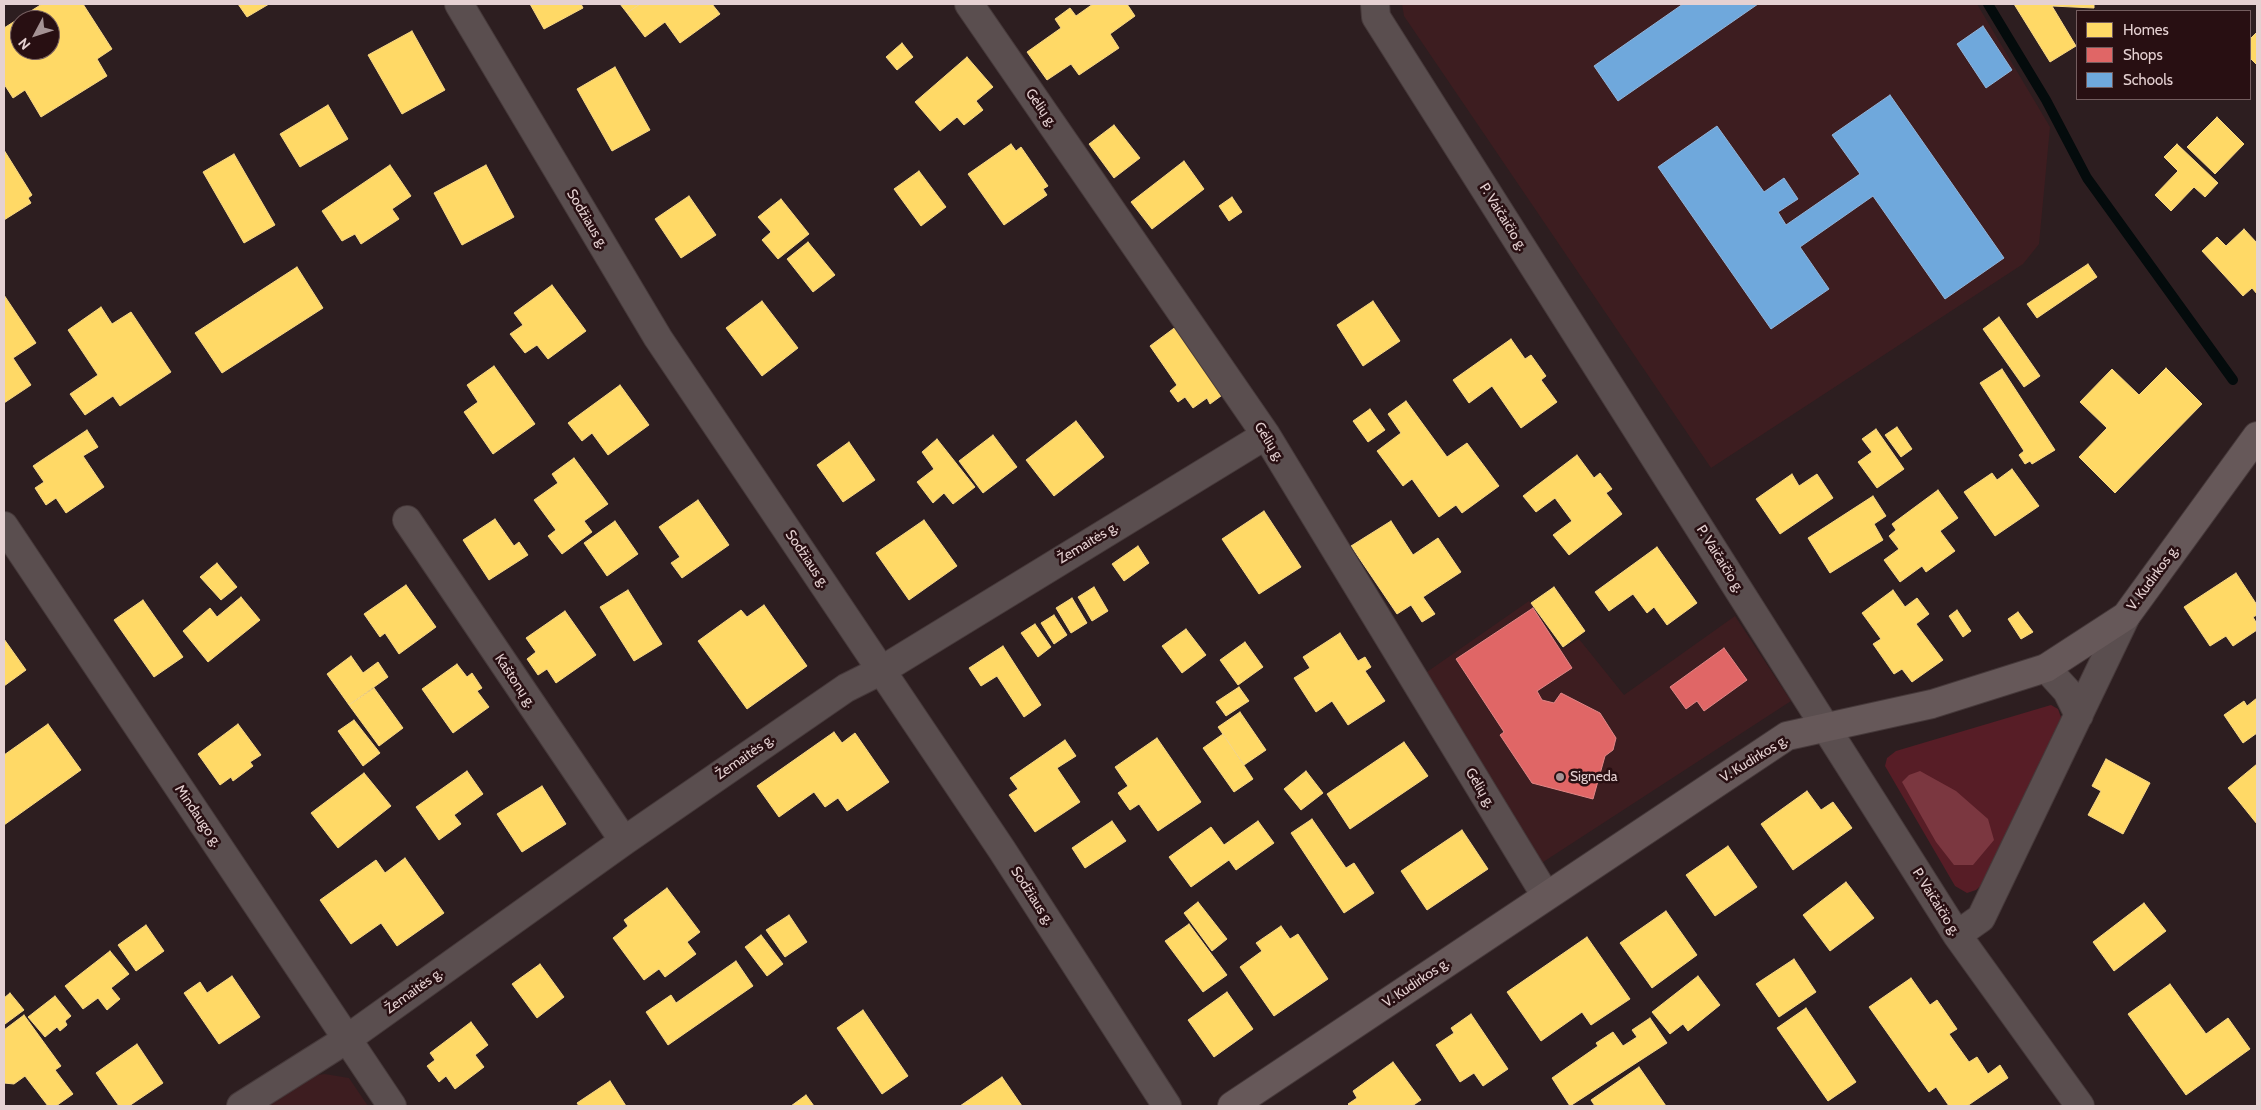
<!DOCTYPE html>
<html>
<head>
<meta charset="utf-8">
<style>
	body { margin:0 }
	#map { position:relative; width:2261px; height:1110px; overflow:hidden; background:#2d1e20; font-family:Cabin,sans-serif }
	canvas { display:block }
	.frame { position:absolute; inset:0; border:5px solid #e5d1d2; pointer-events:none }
	.legend { position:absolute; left:2076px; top:10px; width:175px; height:90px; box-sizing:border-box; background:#280f12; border:1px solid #745d5f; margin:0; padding:6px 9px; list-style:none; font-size:15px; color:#e5d1d2 }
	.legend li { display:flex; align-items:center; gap:10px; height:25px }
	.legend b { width:25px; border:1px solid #745d5f }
	.north { position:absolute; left:10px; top:10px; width:50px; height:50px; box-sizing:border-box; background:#280f12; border:1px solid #745d5f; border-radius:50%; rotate:230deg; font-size:14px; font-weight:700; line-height:20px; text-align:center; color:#e5d1d2 }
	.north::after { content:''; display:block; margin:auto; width:18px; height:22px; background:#a59294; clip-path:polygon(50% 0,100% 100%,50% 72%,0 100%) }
</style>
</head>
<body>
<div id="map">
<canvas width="2261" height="1110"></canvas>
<div class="frame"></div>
<ul class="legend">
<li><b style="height:14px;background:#ffd966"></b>Homes</li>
<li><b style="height:14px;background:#e06666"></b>Shops</li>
<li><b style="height:14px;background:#6fa8dc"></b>Schools</li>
</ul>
<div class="north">N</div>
</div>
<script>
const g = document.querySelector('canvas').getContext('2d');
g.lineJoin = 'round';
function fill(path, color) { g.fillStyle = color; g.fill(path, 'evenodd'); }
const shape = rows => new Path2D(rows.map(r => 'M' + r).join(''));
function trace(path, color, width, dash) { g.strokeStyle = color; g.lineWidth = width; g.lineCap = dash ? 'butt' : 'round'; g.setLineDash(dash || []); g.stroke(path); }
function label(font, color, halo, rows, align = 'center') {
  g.font = font + ' Cabin,sans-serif'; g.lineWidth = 5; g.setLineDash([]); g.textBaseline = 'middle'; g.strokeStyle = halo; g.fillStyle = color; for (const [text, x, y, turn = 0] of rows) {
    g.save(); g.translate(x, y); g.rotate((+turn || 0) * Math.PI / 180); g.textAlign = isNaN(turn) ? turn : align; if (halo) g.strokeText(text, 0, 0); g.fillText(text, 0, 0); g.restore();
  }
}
fill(shape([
	[1402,4,1977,4,2050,127,2039,244,2023,264,1711,468,1404,16],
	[1529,601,1562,649,1579,639,1624,695,1735,616,1791,701,1537,866,1424,674],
	[325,1074,349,1078,368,1106,259,1106,303,1077]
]), '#3d1d20');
fill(shape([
	[2051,705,2058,709,2062,720,1986,881,1976,890,1967,893,1955,886,1885,766,1887,758,1896,751]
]), '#571d26');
fill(shape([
	[1920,771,1956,791,1988,819,1994,840,1973,865,1954,865,1936,842,1902,782,1909,775]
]), '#7b3740');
const homes = shape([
	[42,4,83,4,112,49,97,59,107,76,41,117,25,90,13,98,4,84,4,28,42,4],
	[20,20,50,20,50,50,20,50,20,20],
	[238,4,269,4,247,17,238,4],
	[530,4,581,4,583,8,544,29,530,4],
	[620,4,640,4,627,13,620,4],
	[640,4,712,4,720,14,680,43,665,22,645,37,627,13,640,4],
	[1093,4,1127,4,1135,16,1110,34,1119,48,1079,75,1071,64,1047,80,1027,52,1061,28,1055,19,1070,8,1076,16,1093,4],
	[2014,4,2094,4,2094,8,2052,6,2076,46,2050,62,2014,4],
	[412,31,445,90,402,114,368,55,412,31],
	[2257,32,2257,65,2250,58,2250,39,2257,32],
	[902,43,913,57,897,70,886,57,902,43],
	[967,57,993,87,976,101,983,110,964,125,957,117,940,131,915,102,967,57],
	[615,67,650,130,612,151,577,89,615,67],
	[328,105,348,139,300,167,280,134,328,105],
	[2217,117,2244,144,2215,174,2187,147,2217,117],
	[1114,125,1140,158,1114,178,1089,144,1114,125],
	[1011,144,1016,151,1021,147,1048,186,1043,189,1047,195,1004,225,968,174,1011,144],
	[2177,144,2218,183,2205,197,2194,187,2171,211,2155,195,2178,171,2164,157,2177,144],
	[4,150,32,195,28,198,31,203,4,220,4,150],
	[234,154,275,225,244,243,203,172,234,154],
	[1184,161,1204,189,1152,229,1131,202,1184,161],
	[390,165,411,196,392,209,399,219,361,244,355,234,342,241,322,211,390,165],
	[486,165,514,217,462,245,434,193,486,165],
	[919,171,946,207,921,226,894,189,919,171],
	[689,196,716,235,681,258,655,219,689,196],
	[1232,197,1242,212,1229,221,1219,206,1232,197],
	[781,199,809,234,778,259,762,240,771,232,758,217,781,199],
	[2244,229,2257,243,2257,294,2252,288,2243,296,2202,251,2217,237,2226,246,2244,229],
	[808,242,835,275,813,292,787,259,808,242],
	[2088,264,2097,277,2037,318,2027,304,2088,264],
	[297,267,323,308,222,373,195,333,297,267],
	[552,285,586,331,548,359,537,345,525,353,510,334,523,325,514,313,552,285],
	[4,295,36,343,13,358,31,385,4,403,4,295],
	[762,301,798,348,762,376,726,328,762,301],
	[1373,301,1400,341,1363,366,1337,325,1373,301],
	[101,307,112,324,131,312,171,372,120,406,113,396,85,415,70,394,98,375,68,330,101,307],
	[1999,317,2040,376,2024,387,1983,329,1999,317],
	[1177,326,1225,393,1210,404,1207,398,1193,408,1185,397,1178,402,1170,391,1177,385,1150,346,1177,326],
	[1511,339,1525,359,1531,355,1546,376,1541,380,1557,402,1521,428,1492,386,1469,403,1453,380,1511,339],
	[494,366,535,424,493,454,464,412,478,402,467,385,494,366],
	[2166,368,2202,404,2115,493,2079,457,2107,428,2080,402,2112,369,2139,395,2166,368],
	[2002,369,2055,450,2032,464,2030,461,2025,464,2019,455,2024,451,1980,383,2002,369],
	[620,385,649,425,608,455,592,433,582,441,568,423,620,385],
	[1406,401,1447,457,1467,443,1499,486,1462,513,1456,505,1439,517,1412,479,1403,486,1377,451,1401,433,1388,414,1406,401],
	[1370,409,1385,430,1368,442,1353,421,1370,409],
	[1076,421,1104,457,1054,496,1026,460,1076,421],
	[1897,427,1912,449,1901,457,1885,435,1897,427],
	[1876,429,1904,469,1877,488,1858,462,1872,452,1862,439,1876,429],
	[87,430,98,447,83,456,104,487,66,513,56,498,46,505,35,488,44,482,33,466,87,430],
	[993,435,1017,467,983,493,959,461,993,435],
	[937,439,975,487,953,504,944,493,933,503,917,482,934,469,922,452,937,439],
	[849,442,875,480,843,502,817,465,849,442],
	[1577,455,1594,478,1600,473,1612,489,1606,493,1622,514,1569,555,1553,535,1572,521,1555,498,1536,512,1523,496,1577,455],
	[574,458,608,504,584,521,592,532,562,554,548,536,556,530,534,500,558,483,552,474,574,458],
	[2012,469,2039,506,1995,536,1964,492,1992,473,1997,480,2012,469],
	[1792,474,1799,486,1817,474,1833,498,1780,534,1756,499,1792,474],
	[1938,490,1958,518,1940,531,1955,551,1926,572,1922,566,1900,582,1884,560,1899,549,1889,536,1896,530,1892,524,1938,490],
	[1873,496,1886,516,1874,524,1883,540,1830,573,1808,538,1873,496],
	[698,500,729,545,682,578,671,563,680,557,659,527,698,500],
	[1264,511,1301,567,1259,594,1222,539,1264,511],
	[495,519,514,546,519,542,528,555,489,580,463,540,495,519],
	[924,520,957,566,909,600,876,553,924,520],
	[615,521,638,554,607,576,584,543,615,521],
	[1391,521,1413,555,1438,538,1461,572,1423,597,1435,614,1422,622,1411,605,1397,614,1351,546,1391,521],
	[1138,546,1149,563,1124,581,1112,564,1138,546],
	[1657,547,1697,603,1667,625,1654,607,1647,613,1633,594,1609,611,1595,592,1657,547],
	[217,563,237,587,221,600,200,577,217,563],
	[2236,573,2257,605,2257,615,2253,617,2257,624,2257,630,2233,646,2226,636,2210,646,2184,607,2236,573],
	[406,585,436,627,399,654,385,633,380,637,364,614,406,585],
	[1094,587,1108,611,1092,621,1078,597,1094,587],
	[1554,587,1585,631,1563,647,1531,603,1554,587],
	[628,590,662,644,634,661,600,607,628,590],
	[1893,590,1905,607,1917,598,1929,614,1916,624,1943,660,1912,682,1902,669,1894,674,1873,644,1881,639,1862,613,1893,590],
	[241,597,260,620,208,662,183,631,210,608,217,617,241,597],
	[1072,598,1087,623,1071,633,1056,608,1072,598],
	[143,600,183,657,154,677,114,620,143,600],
	[764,605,807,666,747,709,698,641,741,610,747,617,764,605],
	[1957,610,1971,631,1963,637,1949,616,1957,610],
	[565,611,596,655,556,683,547,669,538,675,527,659,536,652,526,638,565,611],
	[2018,612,2033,632,2021,639,2008,619,2018,612],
	[1054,615,1067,635,1054,644,1041,623,1054,615],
	[1035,624,1051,647,1038,657,1021,633,1035,624],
	[1186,629,1206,655,1182,673,1162,646,1186,629],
	[1340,633,1358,661,1365,657,1371,667,1365,671,1385,701,1348,725,1332,701,1316,712,1294,678,1310,668,1303,657,1340,633],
	[4,639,26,670,4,686,4,639],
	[1245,642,1263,667,1238,685,1220,660,1245,642],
	[1003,646,1041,705,1024,717,997,676,981,686,969,668,1003,646],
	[351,656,363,673,378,662,388,677,349,705,327,674,351,656],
	[457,664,467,677,472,673,482,688,477,691,489,707,453,733,422,689,457,664],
	[1239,687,1249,701,1226,716,1216,702,1239,687],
	[374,688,403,728,379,746,349,705,374,688],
	[2257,698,2257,733,2243,743,2224,715,2244,701,2247,706,2257,698],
	[1240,712,1266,750,1244,765,1218,727,1240,712],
	[354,720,380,753,363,766,338,731,354,720],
	[48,724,81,770,4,825,4,755,48,724],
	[238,724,261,755,250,762,253,766,233,781,231,777,220,785,198,754,238,724],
	[834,732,842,743,855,733,889,782,847,811,838,798,825,807,814,792,779,817,757,786,834,732],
	[1223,734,1253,779,1234,792,1203,748,1223,734],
	[1157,738,1201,802,1158,831,1139,804,1130,810,1118,793,1128,786,1115,767,1157,738],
	[1065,740,1076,756,1057,768,1080,802,1035,832,1009,795,1018,789,1010,778,1065,740],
	[1404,742,1428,776,1350,829,1327,794,1404,742],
	[2106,759,2150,783,2123,834,2088,815,2101,791,2092,786,2106,759],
	[2257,764,2257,824,2228,788,2257,764],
	[467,771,483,794,454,815,461,824,439,840,416,807,467,771],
	[1306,771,1323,793,1301,810,1284,789,1306,771],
	[364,773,391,806,338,848,311,813,364,773],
	[542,786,566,824,522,852,497,814,542,786],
	[1807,791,1821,810,1833,802,1852,828,1793,870,1761,824,1807,791],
	[1312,819,1346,868,1354,863,1374,893,1344,913,1291,833,1312,819],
	[1112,821,1126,841,1085,868,1072,848,1112,821],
	[1258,821,1274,843,1236,870,1229,860,1191,887,1169,857,1211,827,1224,845,1258,821],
	[1462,830,1488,869,1427,910,1401,871,1462,830],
	[1728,846,1757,887,1715,916,1686,875,1728,846],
	[405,858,444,913,397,946,381,923,351,944,320,900,376,860,385,873,405,858],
	[1846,882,1874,918,1830,951,1803,915,1846,882],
	[667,888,700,932,687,942,696,954,665,977,659,969,644,980,613,938,628,926,624,920,667,888],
	[1198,902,1227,939,1212,951,1184,913,1198,902],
	[2144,903,2166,931,2114,971,2093,942,2144,903],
	[1666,911,1697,955,1652,988,1620,943,1666,911],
	[789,915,807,942,785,957,766,930,789,915],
	[1189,924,1227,975,1203,992,1165,941,1189,924],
	[146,925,164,951,136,971,118,945,146,925],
	[1281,926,1290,939,1298,934,1328,979,1274,1016,1240,967,1262,951,1256,943,1281,926],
	[761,935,783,964,767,976,745,947,761,935],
	[1587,937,1630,999,1591,1025,1582,1012,1541,1041,1507,992,1587,937],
	[110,951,129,974,111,988,120,999,107,1010,98,998,83,1009,65,986,110,951],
	[1794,959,1816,992,1779,1017,1756,984,1794,959],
	[736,961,753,986,668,1045,646,1012,671,995,676,1003,736,961],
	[540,964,564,997,537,1018,512,984,540,964],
	[232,976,260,1017,219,1044,184,993,200,982,207,993,232,976],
	[1698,976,1720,1005,1688,1031,1683,1024,1670,1034,1652,1012,1698,976],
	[1911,978,1930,1005,1937,1000,1957,1029,1949,1034,1969,1062,1977,1057,1988,1074,2000,1065,2008,1078,1967,1106,1949,1106,1936,1087,1929,1092,1869,1007,1911,978],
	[2170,984,2206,1034,2228,1018,2250,1049,2186,1095,2128,1014,2170,984],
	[1227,992,1253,1029,1214,1057,1188,1020,1227,992],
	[10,993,24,1010,5,1024,4,998,10,993],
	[55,996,71,1016,65,1021,67,1025,60,1031,57,1027,45,1037,28,1017,55,996],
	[1806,1008,1856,1082,1828,1101,1777,1028,1806,1008],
	[863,1010,908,1076,882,1094,837,1028,863,1010],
	[1471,1014,1508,1069,1483,1086,1474,1073,1460,1082,1436,1045,1454,1033,1451,1028,1471,1014],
	[24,1015,61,1066,55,1070,73,1094,56,1106,48,1106,25,1076,14,1084,4,1083,4,1030,24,1015],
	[1650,1018,1667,1043,1570,1106,1552,1078,1598,1046,1596,1043,1613,1032,1623,1046,1637,1037,1632,1030,1650,1018],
	[471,1022,488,1045,475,1055,484,1067,455,1089,446,1076,439,1082,427,1066,435,1060,430,1053,471,1022],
	[137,1044,163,1083,129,1106,119,1106,96,1073,137,1044],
	[1393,1062,1421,1100,1412,1106,1350,1106,1348,1104,1357,1098,1353,1091,1393,1062],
	[1639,1067,1666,1106,1595,1106,1591,1100,1639,1067],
	[1002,1077,1022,1106,960,1106,1002,1077],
	[610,1081,626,1106,579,1106,577,1103,610,1081],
	[806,1095,814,1106,791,1106,806,1095]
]);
fill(homes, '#ffd966');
trace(homes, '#f7d786', 1);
const shops = shape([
	[1533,608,1572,668,1537,691,1542,700,1554,703,1561,693,1600,713,1616,738,1613,750,1605,756,1593,799,1532,783,1500,735,1504,732,1456,659,1533,608],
	[1724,648,1747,680,1704,711,1697,701,1686,709,1670,687,1724,648]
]);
fill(shops, '#e06666');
trace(shops, '#e28686', 1);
const schools = shape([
	[1683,4,1758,4,1618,101,1594,66,1683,4],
	[1983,26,2012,70,1986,88,1957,44,1983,26],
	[1890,95,2004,258,1945,299,1873,196,1800,247,1829,289,1771,329,1658,167,1717,126,1764,192,1784,178,1798,199,1778,212,1786,225,1860,174,1832,135,1890,95]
]);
fill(schools, '#6fa8dc');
trace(schools, '#92b4d9', 1);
trace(shape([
	[1988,4,2046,100,2087,178,2233,380]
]), '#040b0c', 10);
const street = shape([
	[459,4,658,338,1002,850,1167,1106],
	[969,4,1266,435,1546,896],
	[1375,4,1376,17,1957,935,2080,1106],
	[407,520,624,841],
	[4,526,392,1106],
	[2046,668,2067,691,2079,715],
	[1957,935,1981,918,2126,616],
	[241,1106,347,1039,624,841,846,688,882,670,1266,435]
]);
const secondary = shape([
	[1232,1106,1787,736,1932,704,2046,668,2126,616,2257,436]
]);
trace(street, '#46393a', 30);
trace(secondary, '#46393a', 30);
trace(street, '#5a4e4f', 28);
trace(secondary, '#665859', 28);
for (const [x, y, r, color] of [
	[1560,777,5,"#a59294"]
]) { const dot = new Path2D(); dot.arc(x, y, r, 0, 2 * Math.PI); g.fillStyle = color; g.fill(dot); trace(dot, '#280f12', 2); }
label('14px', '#e5d1d2', '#280f12', [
	["Gėlių g.",1041,108,55],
	["P. Vaičaičio g.",1503,217,58],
	["Sodžiaus g.",587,219,59],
	["Gėlių g.",1269,442,58],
	["Žemaitės g.",1088,543,-31],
	["Sodžiaus g.",807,559,56],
	["P. Vaičaičio g.",1720,559,58],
	["V. Kudirkos g.",2153,578,-54],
	["Kaštonų g.",515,681,56],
	["Žemaitės g.",745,757,-35],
	["V. Kudirkos g.",1754,759,-32],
	["Gėlių g.",1480,788,59],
	["Mindaugo g.",198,816,56],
	["Sodžiaus g.",1032,896,57],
	["P. Vaičaičio g.",1936,902,58],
	["V. Kudirkos g.",1416,983,-34],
	["Žemaitės g.",414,991,-36]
]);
label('14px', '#e5d1d2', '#280f12', [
	["Signeda",1570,777]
], 'left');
</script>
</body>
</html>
